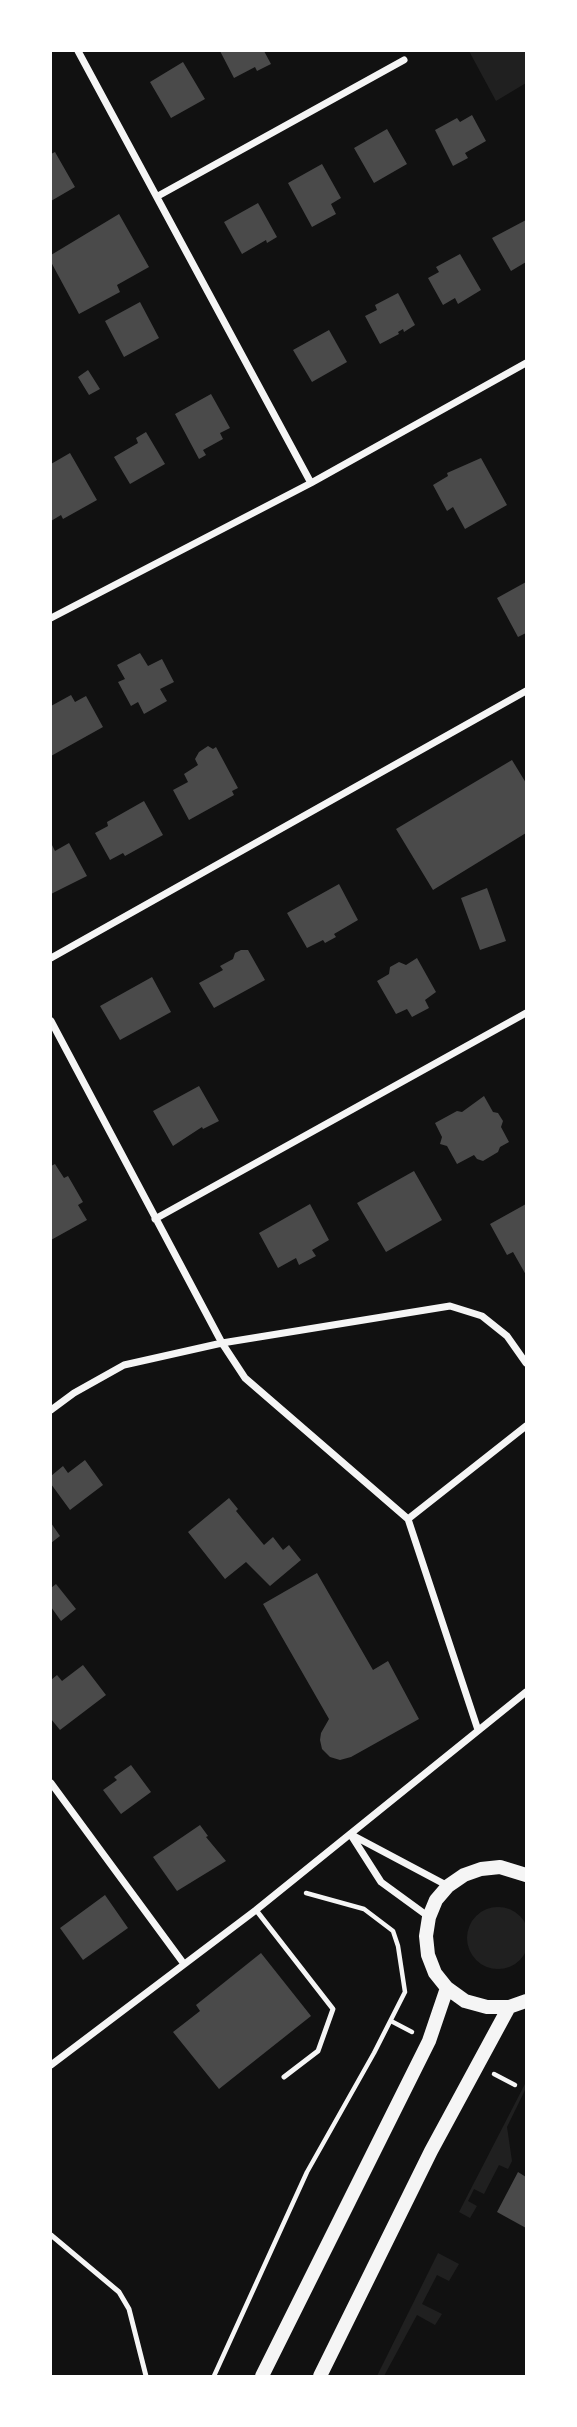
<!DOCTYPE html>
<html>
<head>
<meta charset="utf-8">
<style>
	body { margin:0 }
	#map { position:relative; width:577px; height:2427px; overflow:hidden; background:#111; font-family:"Exo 2",sans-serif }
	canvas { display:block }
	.frame { position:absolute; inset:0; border:52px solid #fff; pointer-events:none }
</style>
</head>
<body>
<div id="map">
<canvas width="577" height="2427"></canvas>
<div class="frame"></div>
</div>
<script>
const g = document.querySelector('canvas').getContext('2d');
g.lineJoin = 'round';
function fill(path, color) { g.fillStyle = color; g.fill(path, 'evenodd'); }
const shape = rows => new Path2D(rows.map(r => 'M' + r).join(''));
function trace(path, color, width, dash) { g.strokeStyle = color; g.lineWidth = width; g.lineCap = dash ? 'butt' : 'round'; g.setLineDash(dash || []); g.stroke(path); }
fill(shape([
	[469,51,526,51,526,83,496,101],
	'467 1938a31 31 0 1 1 62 0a31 31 0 1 1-62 0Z',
	[526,2082,526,2088,507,2127,512,2161,508,2169,499,2165,484,2194,474,2189,468,2201,477,2206,470,2218,459,2212],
	[438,2253,459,2264,449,2281,437,2275,422,2304,442,2314,435,2325,417,2315,384,2376,377,2376]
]), '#202020');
fill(shape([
	[220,51,264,51,271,64,257,71,255,67,234,78],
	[183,62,205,99,171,118,150,82],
	[472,115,486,141,465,153,468,158,453,166,435,130,457,118,460,122],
	[387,129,407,164,374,183,354,148],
	[55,152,75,187,51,201,51,154],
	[322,164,341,198,331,204,336,214,312,227,288,183],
	[258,203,277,237,267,243,266,240,242,254,224,222],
	[119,214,149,267,117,285,120,292,79,314,51,262,51,255],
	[526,220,526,262,511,271,492,238],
	[460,254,481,290,458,304,455,298,443,305,428,278,439,272,436,267],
	[398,293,415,325,404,332,403,329,398,332,399,334,380,344,365,316,377,310,375,305],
	[140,302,159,338,124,357,105,321],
	[329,330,347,362,312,382,293,350],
	[88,370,100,389,89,395,78,377],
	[211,394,230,428,220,433,223,439,203,450,206,455,199,459,175,414],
	[146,432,165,464,130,484,114,457,138,443,136,438],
	[70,453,97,500,63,519,61,515,51,521,51,464],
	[481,458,507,505,465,529,453,507,447,511,433,485,448,476,447,473],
	[526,582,526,633,518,637,497,598],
	[140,653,148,666,162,659,174,682,160,689,167,701,144,714,138,702,131,706,118,682,125,679,117,665],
	[71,695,75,702,86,696,103,727,51,756,51,706],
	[208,746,213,749,216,747,238,788,232,791,234,795,189,820,173,790,188,782,184,774,198,765,195,759,199,752],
	[512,760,526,783,526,833,433,890,396,829],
	[144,801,163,835,125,856,123,853,110,860,95,833,108,826,107,822],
	[51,843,55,851,69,843,87,876,51,894],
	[339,884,358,920,334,934,336,937,325,943,323,940,307,948,287,913],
	[487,888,506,941,480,950,461,898],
	[241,950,248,950,265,980,214,1008,199,983,223,970,220,966,233,959,235,953],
	[417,958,436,992,425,1000,429,1008,412,1017,407,1009,396,1014,377,981,389,974,390,967,399,962,406,965],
	[152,977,171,1012,120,1040,100,1006],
	[199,1086,219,1121,203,1129,202,1127,173,1146,153,1111],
	[484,1096,493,1112,498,1113,503,1121,501,1127,509,1142,500,1147,498,1152,483,1161,477,1159,474,1155,457,1164,447,1146,440,1144,442,1137,435,1123,457,1111,462,1112],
	[55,1164,64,1178,68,1176,83,1202,78,1205,87,1220,51,1240,51,1166],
	[414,1171,442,1220,386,1252,357,1203],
	[310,1204,329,1240,312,1250,316,1256,299,1265,296,1258,278,1268,259,1233],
	[526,1204,526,1275,513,1252,507,1255,490,1224],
	[85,1460,103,1485,70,1510,51,1484,51,1476,63,1466,68,1473],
	[229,1498,238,1509,236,1511,264,1545,273,1537,283,1550,289,1545,301,1560,270,1586,246,1562,225,1579,188,1532],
	[51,1523,60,1536,51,1543],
	[317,1573,373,1670,388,1661,419,1719,351,1757,340,1760,330,1757,322,1749,320,1740,321,1733,329,1719,263,1604],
	[56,1584,76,1609,61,1621,51,1607,51,1588],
	[83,1665,106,1695,60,1730,51,1719,51,1680,57,1675,62,1681],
	[131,1765,151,1792,121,1814,103,1790,117,1780,114,1777],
	[200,1825,208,1836,206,1837,226,1861,177,1891,153,1857],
	[105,1895,128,1928,83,1960,60,1928],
	[261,1953,311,2016,219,2089,173,2032,200,2011,196,2005],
	[518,2172,526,2177,526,2228,497,2212]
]), '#4a4a4a');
trace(shape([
	[391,2021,412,2032],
	[494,2074,515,2085],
	[214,2376,307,2172,374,2053,405,1992,398,1946,393,1931,364,1909,306,1893]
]), '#f5f5f5', 4.5);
trace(shape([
	[256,1910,333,2009,318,2051,284,2077],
	[51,2235,119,2292,129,2309,146,2376]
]), '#f5f5f5', 5);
trace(shape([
	[78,51,311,483],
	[158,196,404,60],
	[51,618,311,483,526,363],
	[51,958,526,691],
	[51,1021,222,1343,450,1306,482,1316,507,1336,526,1363],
	[155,1219,526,1013],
	[51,1410,74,1393,124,1365,222,1343,245,1378,408,1519,478,1730],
	[408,1519,526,1426],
	[51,1783,184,1964],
	[351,1835,381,1882,429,1917],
	[352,1835,448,1886],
	[51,2065,256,1910,526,1692]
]), '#f5f5f5', 7);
trace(shape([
	[526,1875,500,1867,481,1869,464,1875,448,1886,436,1900,429,1917,426,1936,428,1955,435,1973,447,1988,465,2001,487,2007,509,2007,526,2001],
	[262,2376,429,2041,447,1988],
	[320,2376,431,2151,509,2007]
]), '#f5f5f5', 14);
</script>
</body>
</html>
